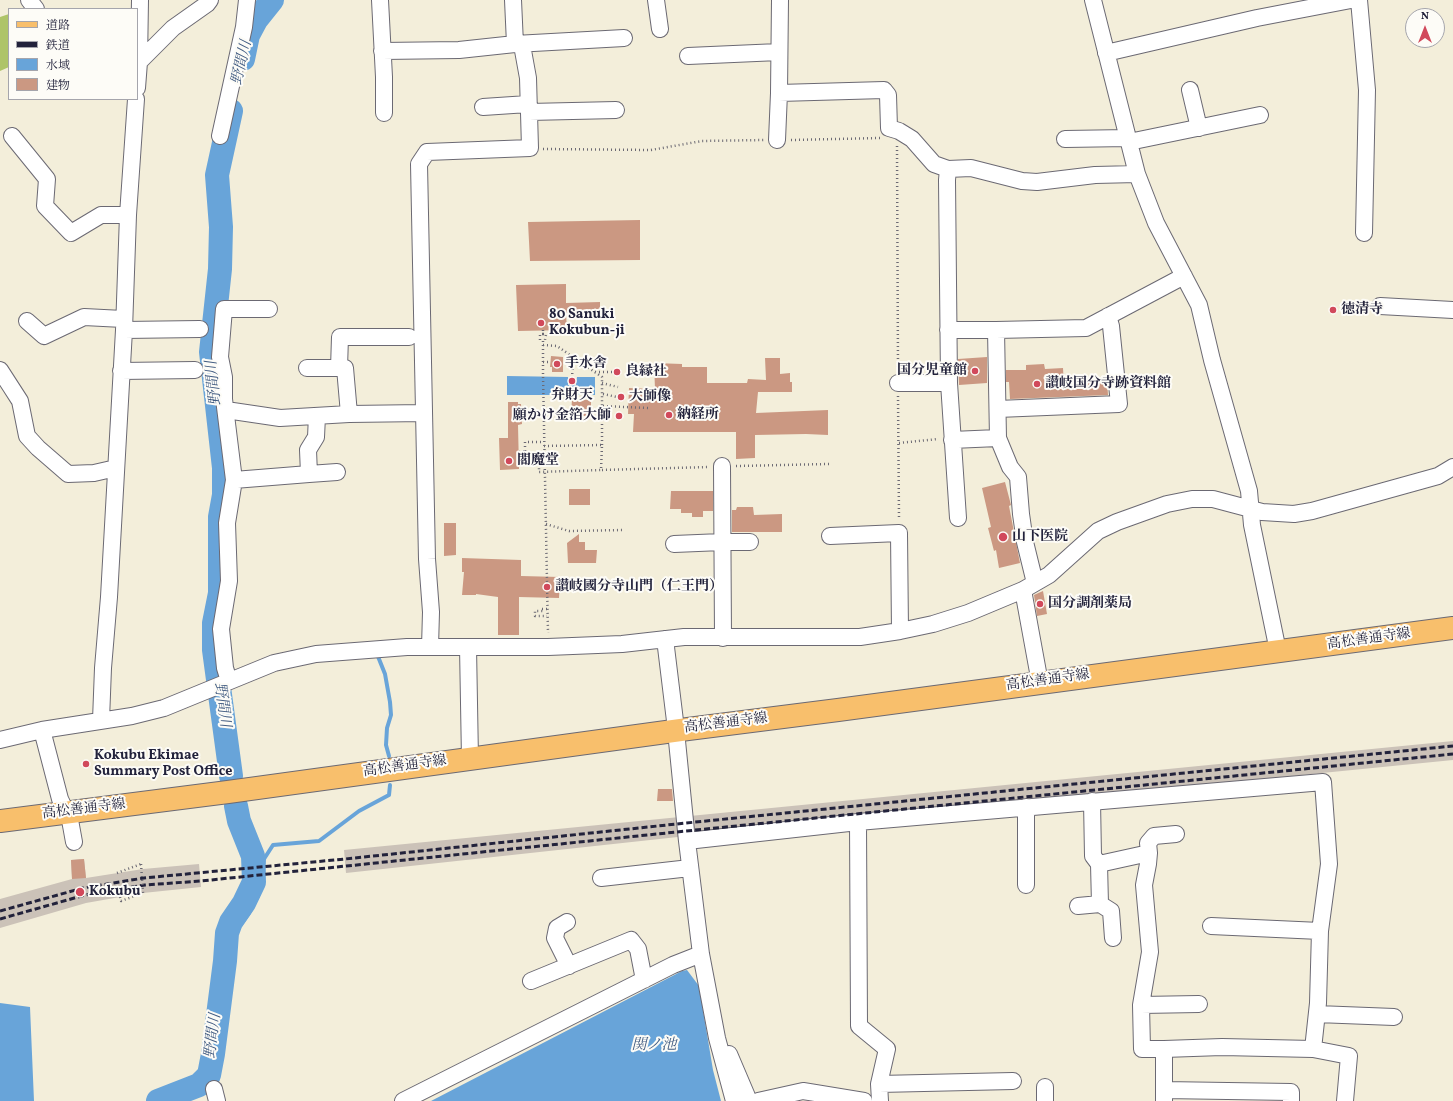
<!DOCTYPE html>
<html>
<head>
<meta charset="utf-8">
<style>
	body { margin:0 }
	#map { position:relative; width:1453px; height:1101px; overflow:hidden; background:#f3eeda; font-family:Vollkorn,"Noto Serif JP",serif }
	canvas { display:block }
	.legend { position:absolute; left:8px; top:8px; width:130px; height:92px; box-sizing:border-box; background:#fdfcf7; border:1px solid #a5a5ac; margin:0; padding:5px 7px; list-style:none; font-size:12px; color:#22223b }
	.legend li { display:flex; align-items:center; gap:8px; height:20px }
	.legend b { width:20px; border:1px solid #a5a5ac }
	.north { position:absolute; left:1405px; top:8px; width:40px; height:40px; box-sizing:border-box; background:#fdfcf7; border:1px solid #a5a5ac; border-radius:50%; rotate:0deg; font-size:11px; font-weight:700; line-height:16px; text-align:center; color:#22223b }
	.north::after { content:''; display:block; margin:auto; width:14px; height:18px; background:#d1495b; clip-path:polygon(50% 0,100% 100%,50% 72%,0 100%) }
</style>
</head>
<body>
<div id="map">
<canvas width="1453" height="1101"></canvas>
<ul class="legend">
<li><b style="height:5px;background:#f8bf6c"></b>道路</li>
<li><b style="height:5px;background:#22223b"></b>鉄道</li>
<li><b style="height:11px;background:#68a4d9"></b>水域</li>
<li><b style="height:11px;background:#cb9882"></b>建物</li>
</ul>
<div class="north">N</div>
</div>
<script>
const g = document.querySelector('canvas').getContext('2d');
g.lineJoin = 'round';
function fill(path, color) { g.fillStyle = color; g.fill(path, 'evenodd'); }
const shape = rows => new Path2D(rows.map(r => 'M' + r).join(''));
function trace(path, color, width, dash) { g.strokeStyle = color; g.lineWidth = width; g.lineCap = dash ? 'butt' : 'round'; g.setLineDash(dash || []); g.stroke(path); }
function label(font, color, halo, rows, align = 'center') {
  g.font = font + ' Vollkorn,"Noto Serif JP",serif'; g.lineWidth = 4; g.setLineDash([]); g.textBaseline = 'middle'; g.strokeStyle = halo; g.fillStyle = color; for (const [text, x, y, turn = 0] of rows) {
    g.save(); g.translate(x, y); g.rotate((+turn || 0) * Math.PI / 180); g.textAlign = isNaN(turn) ? turn : align; if (halo) g.strokeText(text, 0, 0); g.fillText(text, 0, 0); g.restore();
  }
}
fill(shape([
	[1453,741,1453,760,687,836,346,873,344,850],
	[84,859,86,878,143,869,199,864,201,887,143,893,86,903,0,928,0,899,72,879,71,860]
]), '#cbc2b8');
fill(shape([
	[9,14,9,67,0,71,0,17]
]), '#aec469');
fill(shape([
	[507,376,568,377,568,385,576,385,577,377,595,377,595,395,507,395],
	[687,970,699,986,713,1070,721,1101,431,1101,682,971],
	[0,1003,30,1007,34,1101,0,1101]
]), '#68a4d9');
trace(shape([
	[377,654,385,674,390,702,391,715,387,728,386,745,389,756],
	[226,945,249,913,258,896,263,880,264,859,273,845,319,841,359,811,389,795,390,785]
]), '#68a4d9', 4);
trace(shape([
	[243,59,248,35,256,20,272,0],
	[231,111,217,175,221,227,220,269,211,352,224,468,224,495,220,517,220,593,214,623,214,650,231,776],
	[158,1101,199,1085,209,1075,213,1054,225,961,227,933,231,922,244,903,254,882,253,856,239,821,236,806]
]), '#68a4d9', 24);
fill(shape([
	[640,220,640,260,530,261,528,222],
	[566,284,566,303,600,302,600,311,566,313,567,330,518,331,516,285],
	[551,356,563,357,563,372,552,372,552,367,550,367],
	[987,357,987,383,959,385,958,359],
	[765,358,780,358,780,374,790,373,790,382,792,382,792,392,758,392,756,413,828,410,828,435,806,434,755,435,755,458,736,459,736,432,633,432,634,414,628,414,629,388,655,389,654,363,682,364,682,367,707,367,707,383,747,383,748,379,766,380],
	[1044,364,1045,369,1063,368,1064,386,1088,385,1088,380,1107,380,1108,395,1010,399,1009,382,1006,382,1006,370,1026,370,1026,365],
	[572,399,591,400,591,416,571,416],
	[508,402,518,402,518,404,521,404,522,424,518,425,519,469,500,470,499,438,508,438],
	[1005,482,1011,505,1009,506,1020,563,999,568,996,550,994,551,988,528,991,527,982,488],
	[569,489,590,489,590,505,569,505],
	[671,491,713,491,713,511,703,511,703,517,692,517,692,513,681,513,681,509,670,509],
	[737,507,753,507,754,515,782,514,782,532,732,532,732,510,736,510],
	[444,523,456,523,456,555,444,556],
	[579,534,579,542,585,542,585,550,597,550,596,563,568,563,567,543],
	[462,558,521,560,521,576,560,577,559,598,519,597,519,635,498,635,498,597,476,594,476,595,462,595,464,572,462,572],
	[1043,591,1047,614,1037,616,1034,595],
	[658,789,672,789,673,801,657,801],
	[84,859,86,878,72,879,71,860]
]), '#cb9882');
const minor = shape([
	[29,0,36,9],
	[380,0,384,77,384,113],
	[513,0,515,44],
	[656,0,660,29],
	[780,0,779,93,884,90,888,95,889,128,899,131,912,139,934,164,948,169,971,168,1022,181,1037,182,1095,175,1137,174],
	[1093,0,1137,174,1156,223,1199,305,1212,360,1249,491,1252,525,1278,651],
	[1359,0,1367,90,1364,233],
	[382,51,459,50,515,44,624,38],
	[1106,53,1257,18,1351,0],
	[688,56,779,52],
	[139,62,173,28,207,4,210,0],
	[137,88,139,62,140,0],
	[1190,90,1199,128],
	[483,107,528,104],
	[529,112,616,110],
	[12,136,47,179,45,206,71,233,101,215,128,215],
	[220,136,244,27,247,0],
	[1065,139,1128,138],
	[777,140,779,93],
	[1129,142,1260,115],
	[948,169,947,180,949,383,958,518],
	[1380,306,1453,310],
	[27,321,44,336,84,317,123,319],
	[124,330,200,329],
	[948,330,996,330,1086,328,1184,276],
	[996,330,998,438,1010,467,1018,477,1021,514,1025,542,1035,583],
	[339,368,340,337,409,337],
	[0,370,20,401,27,436,38,448,68,474,94,473,116,468],
	[121,371,195,370],
	[898,383,949,383],
	[998,409,1119,404,1111,326,1108,316],
	[226,410,280,418,349,414,345,368,307,368],
	[349,414,424,413],
	[952,440,998,438],
	[722,466,723,638],
	[309,474,337,472],
	[234,480,309,474,308,450,316,437,317,416],
	[830,536,899,533,900,631],
	[674,544,722,542,750,542],
	[1023,590,1040,683],
	[665,639,675,721,687,841,701,954,717,1038,734,1101],
	[430,647,431,612,427,559,419,164,427,152,530,148,528,78,522,45],
	[468,647,470,759],
	[229,681,225,668,221,629,229,581,227,523,234,480,224,399,224,377,220,357,224,309,269,309],
	[101,720,103,668,109,597,124,330,128,215,136,99],
	[42,730,60,799,70,820,74,842],
	[0,740,42,730,132,716,164,708,274,663,316,654,407,647,548,647,622,644,684,637,860,637,900,631,933,624,968,613,1023,590,1049,575,1098,531,1117,522,1167,504,1192,499,1213,499,1262,512,1294,514,1312,511,1438,476,1453,467],
	[1092,801,1093,856,1099,864,1149,853,1148,864,1144,885,1150,952,1141,1005,1142,1049,1164,1049,1164,1101],
	[1026,807,1026,885],
	[858,822,859,1026,887,1049,879,1084,880,1101],
	[687,841,858,822,1323,782,1329,864,1320,931,1318,1003,1313,1049,1349,1056,1345,1101],
	[1149,853,1148,843,1154,836,1176,834],
	[1099,864,1100,904],
	[601,878,690,868],
	[1078,906,1100,904,1111,911,1113,938],
	[567,922,557,928,555,938,569,966],
	[1211,926,1320,931],
	[531,981,631,940,638,949,644,980],
	[1141,1005,1199,1004],
	[1317,1014,1394,1017],
	[1164,1049,1222,1047,1313,1049],
	[729,1054,749,1101],
	[879,1084,1013,1081],
	[1045,1087,1045,1101],
	[214,1089,217,1101],
	[1164,1090,1291,1092,1291,1101],
	[403,1101,673,965,701,954],
	[758,1101,803,1091,864,1101]
]);
const primary = shape([
	[0,821,228,792,688,729,838,710,1453,628]
]);
trace(minor, '#6b6973', 18);
trace(primary, '#6b6973', 24);
trace(shape([
	[791,140,880,138],
	[897,146,898,369],
	[543,149,651,150,702,141,764,140],
	[543,330,543,334,540,334,540,340,543,340],
	[543,334,546,334,545,340,543,340,543,374,548,633],
	[543,345,557,346,602,377,602,406],
	[543,362,551,362],
	[595,372,615,372],
	[572,378,573,358],
	[602,383,618,387],
	[603,394,617,397],
	[898,396,899,519],
	[899,443,938,439],
	[602,445,602,406,648,408],
	[544,446,602,445,601,470,709,467],
	[525,451,525,442,544,442],
	[519,452,525,451,524,460,544,459],
	[544,459,539,462,539,472,601,470],
	[736,466,829,464],
	[546,524,569,531,624,530],
	[547,609,542,609,543,611,535,611,535,616,547,616],
	[117,873,141,864],
	[120,897,121,901,143,893]
]), '#6b6973', 2.5, [1, 3]);
trace(minor, '#fff', 16);
trace(primary, '#f8bf6c', 22);
trace(shape([
	[0,911,83,888,144,878,345,859,686,823,1453,746],
	[0,919,85,895,145,885,201,881,686,831,1453,754]
]), '#22223b', 3, [6, 3]);
trace(shape([
	[141,864,143,893]
]), '#6b6973', 2.5, [1, 3]);
for (const [x, y, r, color] of [
	[1333,310,4,"#d1495b"],
	[541,323,4,"#d1495b"],
	[557,364,4,"#d1495b"],
	[975,371,4,"#d1495b"],
	[617,372,4,"#d1495b"],
	[572,381,4,"#d1495b"],
	[1037,384,4,"#d1495b"],
	[621,397,4,"#d1495b"],
	[669,415,4,"#d1495b"],
	[619,416,4,"#d1495b"],
	[509,461,4,"#d1495b"],
	[1003,537,5,"#d1495b"],
	[547,587,4,"#d1495b"],
	[1040,604,4,"#d1495b"],
	[86,764,4,"#d1495b"],
	[80,892,5,"#d1495b"]
]) { const dot = new Path2D(); dot.arc(x, y, r, 0, 2 * Math.PI); g.fillStyle = color; g.fill(dot); trace(dot, '#fdfcf7', 1.5); }
label('bold 14px', '#22223b', '#fdfcf7', [
	["徳清寺",1341,310],
	["80 Sanuki",549,315],
	["Kokubun-ji",549,331],
	["手水舎",565,364],
	["国分児童館",967,371,"right"],
	["良縁社",625,372],
	["讃岐国分寺跡資料館",1045,384],
	["弁財天",572,396,"center"],
	["大師像",629,397],
	["納経所",677,415],
	["願かけ金箔大師",611,416,"right"],
	["閻魔堂",517,461],
	["山下医院",1012,537],
	["讃岐國分寺山門（仁王門）",555,587],
	["国分調剤薬局",1048,604],
	["Kokubu Ekimae",94,756],
	["Summary Post Office",94,772],
	["Kokubu",89,892]
], 'left');
label('14px', '#22223b', '#fdfcf7', [
	["高松善通寺線",1369,640,-8],
	["高松善通寺線",1048,681,-8],
	["高松善通寺線",726,724,-7],
	["高松善通寺線",405,767,-8],
	["高松善通寺線",84,810,-7]
]);
label('italic 15px', '#425c82', '#fdfcf7', [
	["野間川",243,63,-77],
	["野間川",215,383,-96],
	["野間川",221,705,82],
	["野間川",214,1036,-83],
	["関ノ池",654,1046]
]);
</script>
</body>
</html>
